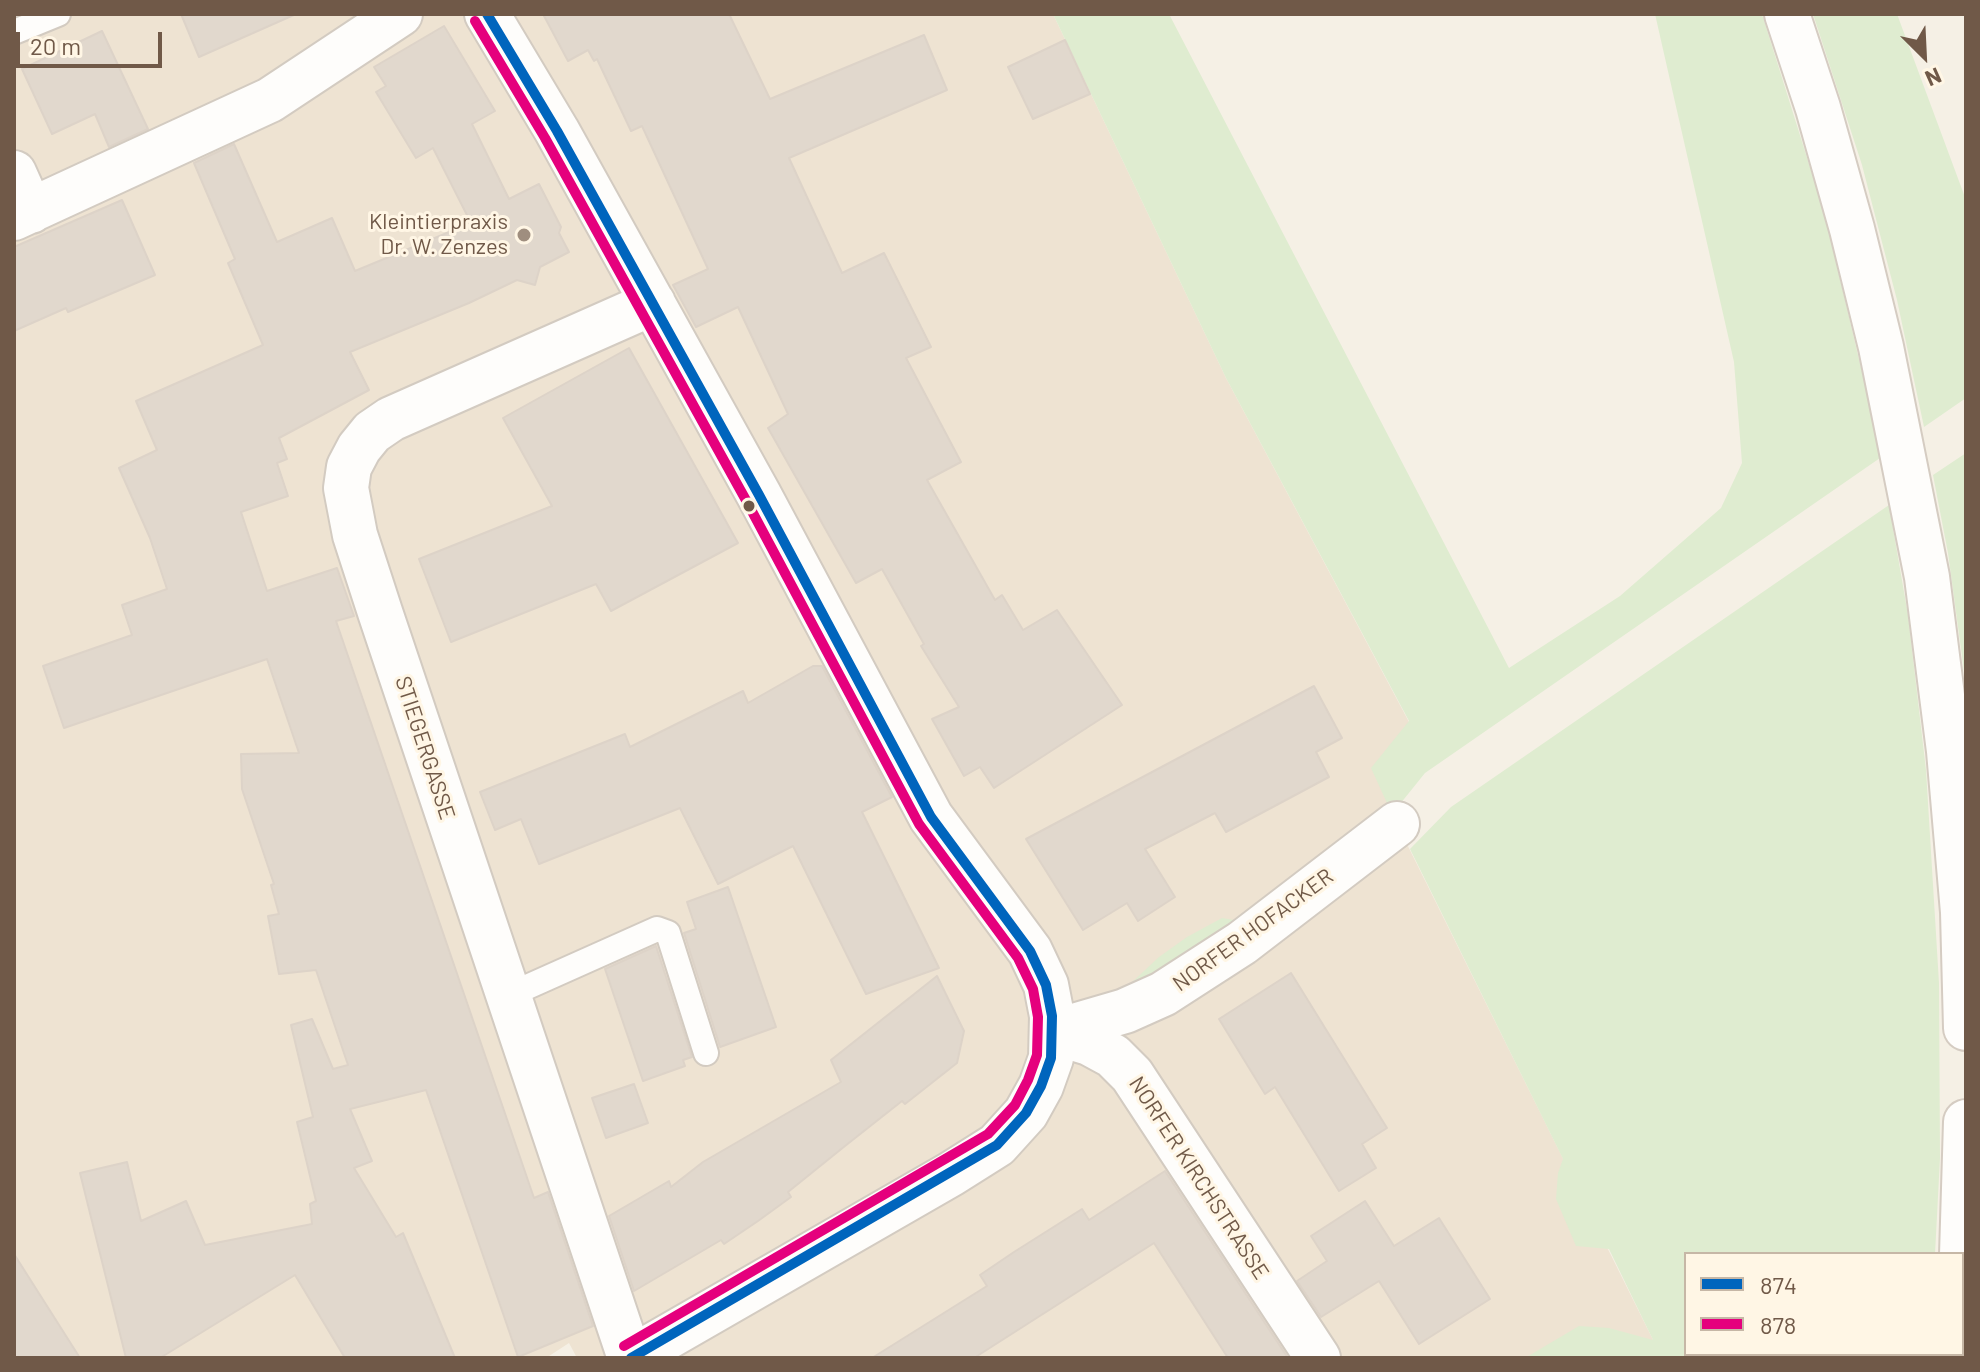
<!DOCTYPE html>
<html>
<head>
<meta charset="utf-8">
<style>
	body { margin:0 }
	#map { position:relative; width:1980px; height:1372px; overflow:hidden; background:#f5f0e5; font-family:Barlow,sans-serif }
	canvas { display:block }
	.frame { position:absolute; inset:0; border:16px solid #705948; pointer-events:none }
	.legend { position:absolute; left:1684px; top:1252px; width:280px; height:104px; box-sizing:border-box; background:#fff6e5; border:2px solid #c6b7a6; margin:0; padding:10px 14px; list-style:none; font-size:24px; color:#705948 }
	.legend li { display:flex; align-items:center; gap:16px; height:40px }
	.legend b { width:40px; border:2px solid #c6b7a6 }
	.north { position:absolute; left:1884px; top:16px; width:80px; height:80px; -webkit-text-stroke:6px #fff6e5; paint-order:stroke; rotate:156deg; font-size:22px; font-weight:700; line-height:32px; text-align:center; color:#705948 }
	.north::after { content:''; display:block; margin:auto; width:28px; height:36px; background:#705948; clip-path:polygon(50% 0,100% 100%,50% 72%,0 100%) }
	.scale { position:absolute; left:16px; top:32px; width:146px; height:36px; box-sizing:border-box; border:4px solid #705948; border-top:0; padding-left:10px; font-size:24px; line-height:28px; white-space:nowrap; color:#705948; -webkit-text-stroke:6px #fff6e5; paint-order:stroke }
</style>
</head>
<body>
<div id="map">
<canvas width="1980" height="1372"></canvas>
<div class="frame"></div>
<ul class="legend">
<li><b style="height:10px;background:#0065bd"></b>874</li>
<li><b style="height:10px;background:#e5007d"></b>878</li>
</ul>
<div class="north">N</div>
<div class="scale">20 m</div>
</div>
<script>
const g = document.querySelector('canvas').getContext('2d');
g.lineJoin = 'round';
function fill(path, color) { g.fillStyle = color; g.fill(path, 'evenodd'); }
const shape = rows => new Path2D(rows.map(r => 'M' + r).join(''));
function trace(path, color, width, dash) { g.strokeStyle = color; g.lineWidth = width; g.lineCap = dash ? 'butt' : 'round'; g.setLineDash(dash || []); g.stroke(path); }
function label(font, color, halo, rows, align = 'center') {
  g.font = font + ' Barlow,sans-serif'; g.lineWidth = 6; g.setLineDash([]); g.textBaseline = 'middle'; g.strokeStyle = halo; g.fillStyle = color; for (const [text, x, y, turn = 0] of rows) {
    g.save(); g.translate(x, y); g.rotate((+turn || 0) * Math.PI / 180); g.textAlign = isNaN(turn) ? turn : align; if (halo) g.strokeText(text, 0, 0); g.fillText(text, 0, 0); g.restore();
  }
}
fill(shape([
	[14,14,1053,14,1226,378,1409,722,1392,814,1662,1358,577,1358,569,1343,546,1358,14,1358]
]), '#eee3d2');
fill(shape([
	[1053,14,1169,14,1509,668,1620,596,1721,508,1742,463,1734,362,1655,14,1762,14,1825,215,1875,427,1880,458,1425,773,1392,814,1371,768,1409,721,1226,378],
	[1813,14,1897,14,1966,200,1966,398,1924,427,1897,300,1862,165],
	[1966,453,1966,686,1948,553,1933,475],
	[1889,505,1908,615,1926,770,1939,983,1940,1158,1935,1254,1686,1254,1686,1354,1931,1354,1931,1358,1525,1358,1579,1326,1609,1328,1653,1340,1609,1249,1576,1246,1556,1199,1558,1173,1563,1159,1410,849,1451,807],
	[1222,918,1240,921,1130,991,1129,985,1159,957,1187,937]
]), '#dfecd0');
const building = shape([
	[181,14,296,14,199,57,181,14],
	[543,14,729,14,770,99,924,35,947,90,789,158,842,273,884,253,931,347,906,358,961,462,927,480,995,600,1002,595,1023,630,1057,610,1122,705,994,788,980,767,964,776,932,719,959,707,921,646,924,644,882,569,856,583,768,428,788,414,738,307,696,327,673,285,708,269,642,126,631,131,597,59,594,61,588,50,568,61,543,14],
	[444,26,495,111,472,124,509,199,539,184,561,227,559,233,569,252,540,267,535,285,517,280,469,303,350,352,369,390,279,438,287,459,277,463,288,496,241,512,267,591,337,568,354,616,336,621,534,1198,548,1192,593,1326,518,1357,426,1090,350,1109,372,1161,354,1168,396,1237,403,1233,455,1358,345,1358,295,1275,160,1358,126,1358,80,1173,127,1162,141,1221,186,1201,205,1245,312,1224,310,1204,316,1201,297,1122,313,1117,291,1025,312,1019,333,1069,348,1065,316,970,279,974,268,916,279,914,271,885,274,884,242,789,241,754,299,753,267,659,64,728,43,666,132,635,122,605,167,589,150,538,119,468,157,450,136,401,263,345,228,263,235,259,194,163,234,144,277,242,332,218,355,271,471,223,433,148,416,158,376,92,386,86,374,67,444,26],
	[102,31,148,129,109,147,95,114,52,134,22,69,102,31],
	[1065,40,1090,94,1033,119,1008,67,1065,40],
	[122,200,155,275,68,312,66,308,14,331,14,247,122,200],
	[629,348,738,543,611,611,596,584,451,642,419,559,552,506,503,418,629,348],
	[813,666,822,666,892,797,862,812,939,968,866,994,793,846,718,884,680,808,539,864,521,819,495,830,480,792,625,734,630,747,743,691,748,703,813,666],
	[1314,686,1342,738,1316,752,1329,777,1226,832,1215,813,1145,849,1175,897,1138,921,1127,903,1083,930,1026,839,1314,686],
	[728,887,776,1027,720,1047,684,933,696,929,687,902,728,887],
	[656,946,692,1057,683,1060,685,1066,643,1081,605,969,656,946],
	[1291,973,1387,1128,1362,1144,1376,1168,1339,1191,1275,1087,1265,1094,1219,1019,1291,973],
	[937,976,964,1031,957,1063,905,1104,902,1101,845,1146,788,1192,791,1197,758,1221,724,1244,721,1240,634,1291,609,1216,669,1181,671,1187,703,1162,841,1082,831,1060,937,976],
	[634,1084,648,1123,606,1138,592,1098,634,1084],
	[1165,1171,1288,1358,1228,1358,1154,1243,974,1358,872,1358,987,1286,980,1275,1014,1252,1082,1209,1089,1220,1165,1171],
	[1365,1201,1394,1246,1439,1218,1490,1299,1419,1344,1379,1281,1321,1317,1297,1281,1327,1261,1311,1236,1365,1201],
	[14,1254,80,1358,14,1358,14,1254]
]);
fill(building, '#e1d8cd');
trace(building, '#ddd3c8', 2);
const service = shape([
	[14,32,58,14],
	[507,996,657,929,668,933,706,1053]
]);
const minor = shape([
	[487,14,557,131,759,495,931,817,1030,951,1046,985,1052,1016,1051,1058,1041,1086,1026,1113,997,1145,951,1174,631,1358],
	[14,173,31,211],
	[14,218,270,100,400,14],
	[1053,1032,1089,1043,1113,1056,1132,1075,1318,1358],
	[1053,1032,1125,1011,1163,994,1242,943,1397,824],
	[630,1358,380,612,355,535,346,488,349,467,359,448,372,432,391,419,653,303]
]);
const secondary = shape([
	[1787,14,1818,108,1852,229,1881,347,1927,577,1949,751,1963,912,1966,1028],
	[1962,1255,1966,1122],
	[1956,1358,1956,1354]
]);
trace(service, '#d3cbc1', 28);
trace(minor, '#d3cbc1', 48);
trace(secondary, '#d5ccc2', 48);
trace(service, '#fefdfb', 24);
trace(minor, '#fefdfb', 44);
trace(secondary, '#fefdfb', 44);
trace(shape([
	[487,14,557,131,759,495,931,817,1030,951,1046,985,1052,1016,1051,1058,1041,1086,1026,1113,997,1145,631,1358]
]), '#0065bd', 10);
trace(shape([
	[475,21,545,138,747,502,919,824,1018,958,1033,989,1038,1017,1037,1055,1028,1080,1015,1105,988,1134,624,1346]
]), '#e5007d', 10);
for (const [x, y, r, color] of [
	[524,235,8,"#9f8e7f"],
	[749,506,7,"#705948"]
]) { const dot = new Path2D(); dot.arc(x, y, r, 0, 2 * Math.PI); g.fillStyle = color; g.fill(dot); trace(dot, '#fff6e5', 3); }
label('22px', '#705948', '#fff6e5', [
	["Kleintierpraxis",508,222],
	["Dr. W. Zenzes",508,247]
], 'right');
label('22px', '#705948', '#fff6e5', [
	["STIEGERGASSE",425,748,72],
	["NORFER HOFACKER",1253,930,-36],
	["NORFER KIRCHSTRASSE",1199,1178,57]
]);
</script>
</body>
</html>
